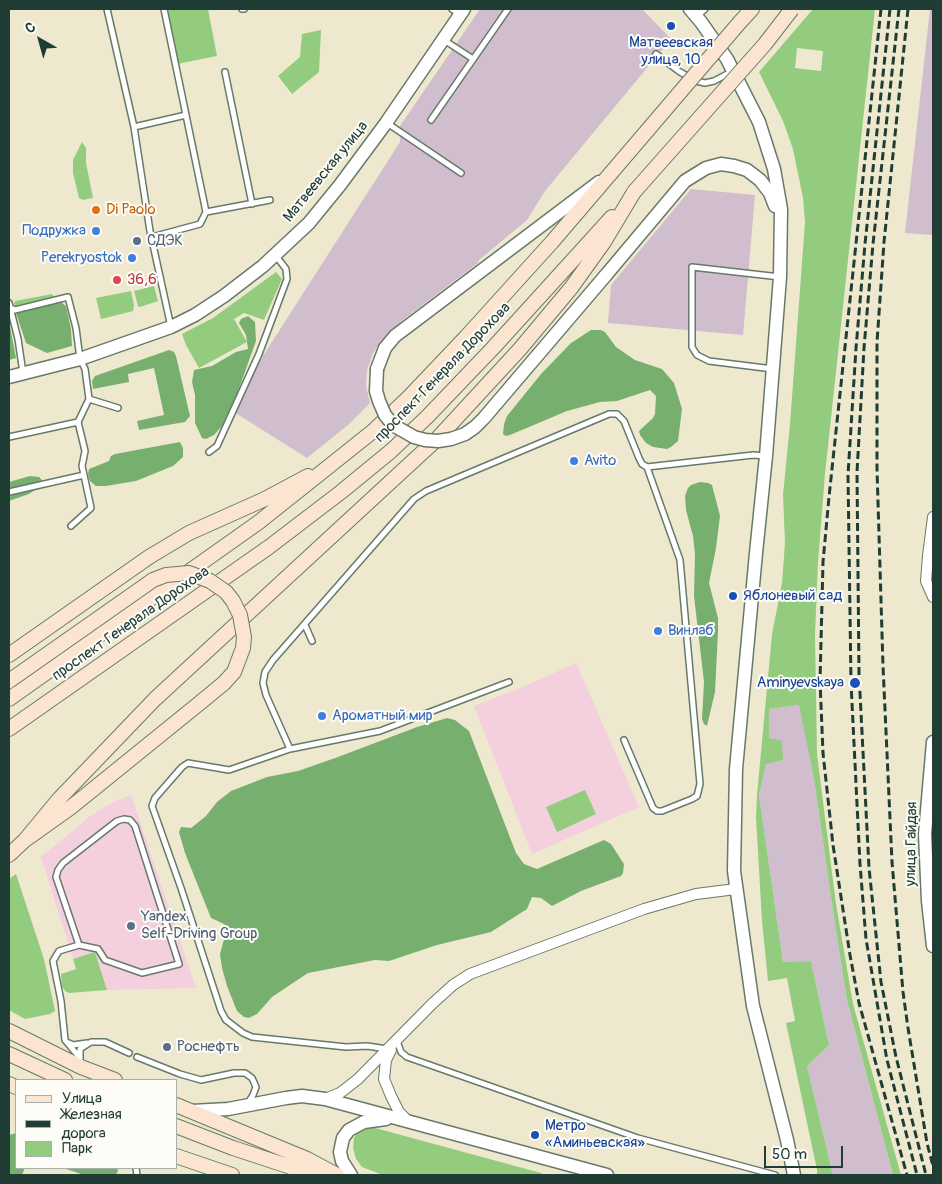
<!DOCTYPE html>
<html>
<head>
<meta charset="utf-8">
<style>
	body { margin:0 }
	#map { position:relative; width:942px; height:1184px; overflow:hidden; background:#eee9ce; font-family:Pangolin,sans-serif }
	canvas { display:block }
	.frame { position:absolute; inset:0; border:10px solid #1f3d34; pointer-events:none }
	.legend { position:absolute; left:15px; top:1079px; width:162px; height:90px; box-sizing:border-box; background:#fdfcf7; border:1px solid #a4b0a9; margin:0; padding:6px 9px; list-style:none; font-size:15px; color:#1f3d34 }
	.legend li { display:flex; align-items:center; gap:10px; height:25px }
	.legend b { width:25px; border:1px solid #a4b0a9 }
	.north { position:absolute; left:15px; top:15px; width:50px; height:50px; -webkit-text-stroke:4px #fdfcf7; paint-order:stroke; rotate:322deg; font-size:14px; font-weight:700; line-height:20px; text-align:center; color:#1f3d34 }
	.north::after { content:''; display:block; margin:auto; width:18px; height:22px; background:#1f3d34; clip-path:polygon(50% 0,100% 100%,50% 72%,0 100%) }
	.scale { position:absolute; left:764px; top:1146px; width:79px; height:22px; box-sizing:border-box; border:2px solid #1f3d34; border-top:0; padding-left:6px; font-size:15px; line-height:18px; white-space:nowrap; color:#1f3d34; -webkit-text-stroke:4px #fdfcf7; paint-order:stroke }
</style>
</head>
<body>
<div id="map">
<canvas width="942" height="1184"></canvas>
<div class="frame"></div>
<ul class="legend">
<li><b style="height:6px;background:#fce5d0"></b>Улица</li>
<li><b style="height:6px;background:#1f3d34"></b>Железная дорога</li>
<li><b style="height:14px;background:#94cc7f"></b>Парк</li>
</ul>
<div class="north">С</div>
<div class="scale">50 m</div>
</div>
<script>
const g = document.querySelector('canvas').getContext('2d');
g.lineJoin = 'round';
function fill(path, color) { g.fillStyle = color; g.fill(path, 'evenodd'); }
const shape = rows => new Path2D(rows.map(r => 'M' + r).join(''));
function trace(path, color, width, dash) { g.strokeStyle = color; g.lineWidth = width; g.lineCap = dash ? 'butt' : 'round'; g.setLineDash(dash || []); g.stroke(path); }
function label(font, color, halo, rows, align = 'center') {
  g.font = font + ' Pangolin,sans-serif'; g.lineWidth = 4; g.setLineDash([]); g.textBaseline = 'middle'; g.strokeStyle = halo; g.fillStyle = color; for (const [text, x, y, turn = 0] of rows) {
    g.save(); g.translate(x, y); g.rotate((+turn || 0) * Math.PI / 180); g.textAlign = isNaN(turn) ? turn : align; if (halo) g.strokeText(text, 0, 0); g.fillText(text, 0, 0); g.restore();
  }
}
fill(shape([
	[576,663,639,807,532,854,474,706,525,686],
	[131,795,196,988,107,990,95,952,73,959,41,857,89,817,113,802]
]), '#f4cfdd');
fill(shape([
	[480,9,642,9,671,39,545,191,527,220,479,260,478,263,404,319,379,344,373,353,367,370,366,386,370,403,348,425,307,458,234,412,238,395,400,142,400,126],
	[930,9,933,9,933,235,905,233],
	[691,189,755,195,743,335,608,323,611,285],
	[800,705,814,779,833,911,847,1000,893,1175,833,1175,807,1066,829,1045,811,961,783,962,759,795,766,763,783,760,769,738,769,709]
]), '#d0bdcd');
fill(shape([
	[173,9,208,9,217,56,177,64,167,10],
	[813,9,875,9,825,474,818,562,815,635,817,754,836,904,853,1004,901,1175,893,1175,847,1000,833,911,814,779,799,705,769,709,769,738,782,741,783,760,766,764,759,795,783,962,811,961,829,1045,807,1066,833,1175,817,1175,817,1170,786,1023,795,1021,787,978,768,981,762,921,756,817,757,795,772,634,782,583,785,543,783,495,790,424,805,222,803,198,793,149,783,121,759,72],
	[797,48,823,51,821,71,795,68],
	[321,30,319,72,292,94,278,76,300,57,302,34],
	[82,142,86,148,86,163,93,198,83,200,79,198,73,173,73,160],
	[276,272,282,279,264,320,244,313,234,319,247,342,199,368,186,345,182,334,213,318],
	[154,286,158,301,140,307,138,306,134,291],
	[131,291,134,305,133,311,101,319,96,298],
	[52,294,55,298,15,307,14,303,15,301],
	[585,790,596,814,557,832,546,807],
	[16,874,44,959,55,1011,50,1014,25,1019,9,1010,9,879],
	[95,952,107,990,69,993,65,991,62,986,61,974,76,969,73,959],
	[368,1126,541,1173,544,1175,383,1175,362,1167,356,1159,353,1148,354,1138,358,1131]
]), '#94cc7f');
fill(shape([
	[58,300,66,306,71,329,72,346,47,353,26,343,15,310],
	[248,316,255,322,256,341,237,394,226,420,222,426,214,435,206,439,202,438,195,423,195,395,192,382,194,370,212,366,236,352,248,349,246,335,239,323,241,319],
	[9,321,16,358,9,360],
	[591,330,601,330,605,332,616,347,635,360,662,369,674,383,682,409,678,441,671,447,667,449,653,447,646,443,640,435,639,431,653,418,655,414,656,396,650,390,617,401,600,402,567,411,510,435,506,436,503,434,504,424,507,416,541,374,571,343],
	[169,350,174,352,176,356,190,416,185,422,139,430,137,421,164,415,154,368,128,374,129,382,93,389,92,381,95,376],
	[180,442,183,448,183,457,173,466,136,481,106,486,96,486,90,481,88,474,89,469,109,461,111,456,115,454],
	[30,476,39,477,42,480,38,488,29,494,9,501,9,482],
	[700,482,708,483,712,485,720,516,716,548,709,583,718,618,718,632,715,692,707,726,704,724,702,719,704,682,694,596,695,554,693,536,686,510,685,496,688,488,691,485],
	[447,718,455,720,469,731,516,853,524,864,537,869,604,840,611,844,624,864,623,873,621,876,581,891,552,906,541,898,532,897,527,909,491,932,437,945,389,961,375,960,308,973,272,997,257,1014,249,1018,244,1017,237,1011,227,986,222,968,220,954,227,928,224,924,211,918,185,853,179,832,181,827,191,828,206,816,217,802,231,791,267,777,298,771,338,757,417,727],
	[16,1133,16,1168,25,1168,22,1175,9,1175,9,1135],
	[63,1168,117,1168,118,1171,116,1175,84,1175]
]), '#77b06e');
const service = shape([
	[107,9,134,127,150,231,171,327],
	[242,9,244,9],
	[452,9,460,15],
	[697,16,705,9],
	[444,40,473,59],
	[656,54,680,72,696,81,705,83,714,81,733,71],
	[225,72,252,204],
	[186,115,206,212,270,200],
	[431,120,508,9],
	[387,123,461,173],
	[134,127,186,115,164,9],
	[152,237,200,224,206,212],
	[9,303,18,339,23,373],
	[9,307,15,310,68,297,76,328,80,359,85,369,89,399,78,422,85,451,82,466,84,475,9,492],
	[773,369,709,361,697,355,692,347,692,267,780,277],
	[89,399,118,408],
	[9,437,78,422],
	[209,452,217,446,259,354,287,279,286,269,276,256],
	[647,467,753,455,766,456],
	[71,526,91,508,84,475],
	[305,625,312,641],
	[509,682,380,731,290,749,266,695,263,683,265,672,273,660,414,499,426,491,609,414,617,414,624,421,639,458,642,464,647,467,680,560,700,784,697,796,692,799,662,811,657,811,653,808,624,740],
	[290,749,229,770,188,763,182,767,155,798,152,806,181,888,221,1011,226,1020,243,1033,252,1037,346,1047,367,1046,387,1049],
	[79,945,98,949,105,960,142,973,179,964,135,826,130,820,124,819,117,821,63,863,58,870,56,877,79,945,59,951,53,961,61,1001,65,1040,80,1058],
	[397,1041,401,1052,407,1057,638,1138,775,1175],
	[69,1043,73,1045,87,1043],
	[137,1057,180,1074,201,1080,234,1073,245,1073,252,1078,256,1087,253,1095,248,1103],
	[80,1059,80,1049,91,1042,105,1042,129,1053],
	[136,1168,137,1175]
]);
const minor = shape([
	[933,517,928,556,926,581,933,597],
	[391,1050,386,1060,384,1079,391,1096,399,1112,409,1122],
	[325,1099,340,1093,358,1079,432,1004,453,985,470,974,644,909,696,894,736,889]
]);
const tertiary = shape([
	[690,9,701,22,727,59,759,122,774,169,781,209,780,277,766,456,756,553,736,769,734,871,753,1006,787,1140,794,1175],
	[606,275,685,181,706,168,721,164,734,166,747,170,760,180,770,193,775,206],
	[377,369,385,348,395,336,599,182],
	[9,377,80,359,171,327,195,315,224,296,263,266,309,223,340,185,386,123,464,9],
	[933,742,925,834,928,901,933,946],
	[192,1111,228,1109,286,1098,302,1096,325,1099,607,1175],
	[351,1175,342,1161,340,1152,343,1138,349,1130,364,1122,386,1119]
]);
const secondary = shape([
	[740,22,752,9],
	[9,655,149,557,189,533,265,499,308,476],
	[9,699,259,522,372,432,408,398,466,337,552,242,611,173],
	[9,729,269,547,341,492,391,451,427,417,493,348,612,217],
	[25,840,59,799,155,699,437,439,520,349,571,288,604,242,634,192],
	[9,855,25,840,70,808,201,702],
	[9,1031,81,1067,115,1080],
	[9,1054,65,1080],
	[9,1084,16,1087],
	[176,1105,307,1159,337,1175],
	[176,1126,233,1148,315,1175],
	[176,1156,232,1175]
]);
trace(service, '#67796a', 8);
trace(minor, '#67796a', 12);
trace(tertiary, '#67796a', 15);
trace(secondary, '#67796a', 16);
trace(service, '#fff', 5);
trace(minor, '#fff', 10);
trace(tertiary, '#fff', 12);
trace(secondary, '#fce5d0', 14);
trace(shape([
	[881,9,829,497,823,562,820,681,823,753,833,845,850,955,859,1003,907,1175],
	[890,9,865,244,856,348,848,475,851,683,860,864,866,939,887,1060,917,1175],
	[899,9,873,244,864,348,857,472,859,674,869,868,881,982,896,1057,926,1175],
	[908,9,884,242,877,342,877,469,883,666,892,862,903,992,908,1028,927,1143,933,1166]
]), '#1f3d34', 3, [8, 4]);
const tertiaryBridge = shape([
	[377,369,376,391,379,401,385,415,393,425,414,437,425,440,438,441,451,439,465,434,475,427,484,418,606,275]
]);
const secondaryBridge = shape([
	[611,173,740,22],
	[634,192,765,44,792,9],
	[9,681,153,580,166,575,189,573,210,581,226,592,233,601,240,615,244,637,243,648,234,672,224,683,201,702]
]);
trace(tertiaryBridge, '#67796a', 15, []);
trace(secondaryBridge, '#67796a', 16, []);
trace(tertiaryBridge, '#fff', 12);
trace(secondaryBridge, '#fce5d0', 14);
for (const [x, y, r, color] of [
	[671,26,5,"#1a4fb4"],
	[96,210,5,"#e8710a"],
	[96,231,5,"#3f7fe0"],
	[137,241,5,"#5c6f8a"],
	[132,258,5,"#3f7fe0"],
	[117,280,5,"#e0444e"],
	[574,461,5,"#3f7fe0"],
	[733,596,5,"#1a4fb4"],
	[658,631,5,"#3f7fe0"],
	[855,683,6,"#1a4fb4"],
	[322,716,5,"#3f7fe0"],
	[131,926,5,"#5c6f8a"],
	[167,1047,5,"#5c6f8a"],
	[535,1135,5,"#1a4fb4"]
]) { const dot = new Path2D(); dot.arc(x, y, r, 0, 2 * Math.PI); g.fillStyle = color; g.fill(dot); trace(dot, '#fdfcf7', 2); }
label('15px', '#164399', '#fdfcf7', [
	["Матвеевская",671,43,"center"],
	["улица, 10",671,60,"center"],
	["Яблоневый сад",743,596],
	["Aminyevskaya",844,683,"right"],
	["Метро",545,1126],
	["«Аминьевская»",545,1143]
], 'left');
label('15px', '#1f3d34', '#fdfcf7', [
	["Матвеевская улица",326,172,-51],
	["проспект Генерала Дорохова",443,373,-46],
	["проспект Генерала Дорохова",131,624,-35],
	["улица Гайдая",912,844,-89]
]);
label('15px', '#c56008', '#fdfcf7', [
	["Di Paolo",106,210]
], 'left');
label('15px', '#366cbe', '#fdfcf7', [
	["Подружка",86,231,"right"],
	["Perekryostok",122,258,"right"],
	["Avito",584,461],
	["Винлаб",668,631],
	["Ароматный мир",332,716]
], 'left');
label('15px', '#4e5e75', '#fdfcf7', [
	["СДЭК",147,241],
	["Yandex",141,917],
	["Self-Driving Group",141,934],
	["Роснефть",177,1047]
], 'left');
label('15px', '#be3a42', '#fdfcf7', [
	["36,6",127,280]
], 'left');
</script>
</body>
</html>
